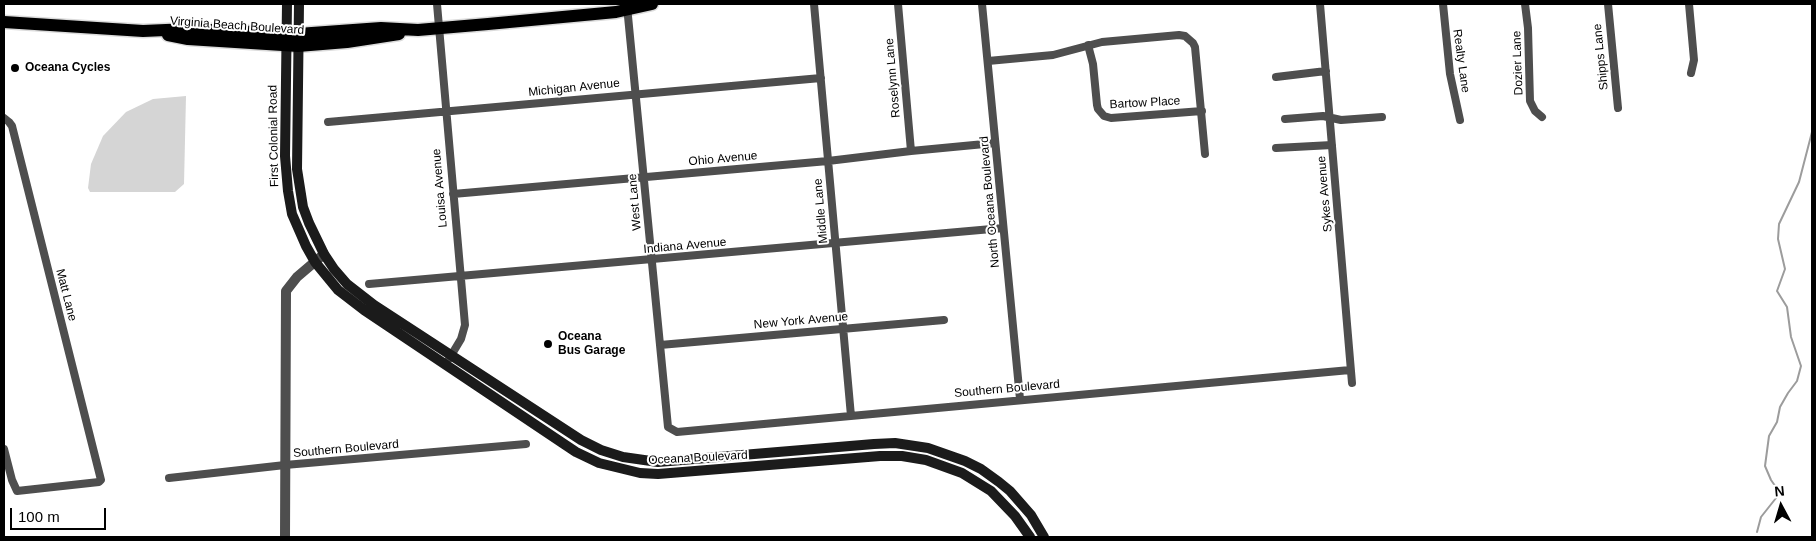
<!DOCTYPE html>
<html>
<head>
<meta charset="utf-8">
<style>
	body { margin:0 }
	#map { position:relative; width:1816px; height:541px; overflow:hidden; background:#fff; font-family:Helvetica,sans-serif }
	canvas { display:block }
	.frame { position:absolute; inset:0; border:5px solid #000; pointer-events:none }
	.north { position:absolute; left:1756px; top:481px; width:50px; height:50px; -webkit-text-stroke:4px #fff; paint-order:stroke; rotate:354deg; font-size:14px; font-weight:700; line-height:20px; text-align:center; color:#000 }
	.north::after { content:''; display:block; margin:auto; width:18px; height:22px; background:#000; clip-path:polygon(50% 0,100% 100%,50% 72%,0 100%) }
	.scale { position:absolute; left:10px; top:508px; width:96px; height:22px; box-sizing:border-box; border:2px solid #000; border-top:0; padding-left:6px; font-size:15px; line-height:18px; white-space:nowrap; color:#000; -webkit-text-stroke:4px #fff; paint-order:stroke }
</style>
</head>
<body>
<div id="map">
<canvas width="1816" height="541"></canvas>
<div class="frame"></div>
<div class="north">N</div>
<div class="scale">100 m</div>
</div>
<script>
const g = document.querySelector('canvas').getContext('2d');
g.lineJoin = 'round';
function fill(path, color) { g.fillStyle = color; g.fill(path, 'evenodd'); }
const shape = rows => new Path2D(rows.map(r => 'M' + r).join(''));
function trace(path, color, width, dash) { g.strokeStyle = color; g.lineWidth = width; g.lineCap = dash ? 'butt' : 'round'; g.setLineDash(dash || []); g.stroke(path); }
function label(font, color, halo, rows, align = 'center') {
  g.font = font + ' Helvetica,sans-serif'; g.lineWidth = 4; g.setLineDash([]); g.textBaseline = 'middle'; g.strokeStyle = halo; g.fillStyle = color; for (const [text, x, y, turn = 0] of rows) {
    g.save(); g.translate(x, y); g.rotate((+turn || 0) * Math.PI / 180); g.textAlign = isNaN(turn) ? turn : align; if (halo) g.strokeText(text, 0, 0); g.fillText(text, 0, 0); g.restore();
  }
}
fill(shape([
	[186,96,184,184,175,192,90,192,88,188,91,164,103,136,126,112,153,99]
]), '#d5d5d5');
trace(shape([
	[1757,532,1761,517,1780,493,1771,480,1765,466,1769,436,1777,422,1780,407,1788,393,1797,381,1801,366,1791,337,1787,307,1777,291,1785,269,1778,239,1779,224,1799,182,1812,132]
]), '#9c9c9c', 2);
const primary = shape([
	[4,22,143,31,189,29,298,34,381,28,418,30,488,24,616,12,652,4],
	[168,35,188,39,298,46,347,42,399,34]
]);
trace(primary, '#dbdbdb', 15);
trace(shape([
	[437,4,465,325,461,339,449,359],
	[814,4,851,416],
	[898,4,911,151],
	[982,4,1020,399],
	[1320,4,1352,383],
	[1443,4,1450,74,1460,120],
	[1525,4,1528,28,1530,101,1535,111,1542,117],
	[1608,4,1618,108],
	[1689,4,1694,60,1691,73],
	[627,6,668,427,677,432,1350,370],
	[1088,45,1093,64,1097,105,1098,109,1104,116,1111,118,1202,111],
	[988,61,1053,55,1102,42,1179,35,1185,36,1193,43,1195,47,1205,154],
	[1276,77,1326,71],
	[4,118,9,122,12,126,101,480,99,482,17,491,12,480,4,449],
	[1285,119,1323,116,1341,120,1382,117],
	[328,122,821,78],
	[1276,148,1332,145],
	[453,194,828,161,911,151,995,143],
	[369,284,1003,228],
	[660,345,944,320],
	[169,478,285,465,526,444]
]), '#4e4e4e', 8);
trace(shape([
	[285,537,286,291,297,277,324,254]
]), '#4e4e4e', 10);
trace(shape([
	[287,4,285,156,288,191,292,214,306,246,315,262,338,290,364,310,561,442,576,452,599,463,640,473,658,474,880,456,902,456,926,460,962,473,991,491,1015,516,1030,537],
	[299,4,297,169,303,207,309,223,324,254,334,269,347,284,374,305,581,440,601,450,623,457,658,462,874,444,895,443,928,448,965,461,981,469,999,482,1010,491,1031,515,1044,537]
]), '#1b1b1b', 10);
trace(primary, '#000', 12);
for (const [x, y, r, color] of [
	[15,68,5,"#000"],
	[548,344,5,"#000"]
]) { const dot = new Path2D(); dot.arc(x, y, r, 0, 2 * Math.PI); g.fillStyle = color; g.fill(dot); trace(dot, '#fff', 2); }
label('12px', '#000', '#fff', [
	["Virginia Beach Boulevard",237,26,4],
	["Shipps Lane",1601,57,-96],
	["Realty Lane",1461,61,82],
	["Dozier Lane",1518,63,-92],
	["Roselynn Lane",893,78,-95],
	["Michigan Avenue",574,88,-6],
	["Bartow Place",1145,103,-3],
	["First Colonial Road",274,136,-91],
	["Ohio Avenue",723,159,-5],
	["Louisa Avenue",440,188,-95],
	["Sykes Avenue",1325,194,-95],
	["West Lane",635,202,-95],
	["North Oceana Boulevard",990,202,-95],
	["Middle Lane",821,211,-95],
	["Indiana Avenue",685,246,-5],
	["Matt Lane",66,295,76],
	["New York Avenue",801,321,-5],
	["Southern Boulevard",1007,389,-5],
	["Southern Boulevard",346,449,-5],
	["Oceana Boulevard",698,458,-3]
]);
label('bold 12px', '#000', '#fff', [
	["Oceana Cycles",25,68],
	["Oceana",558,337],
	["Bus Garage",558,351]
], 'left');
</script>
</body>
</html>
